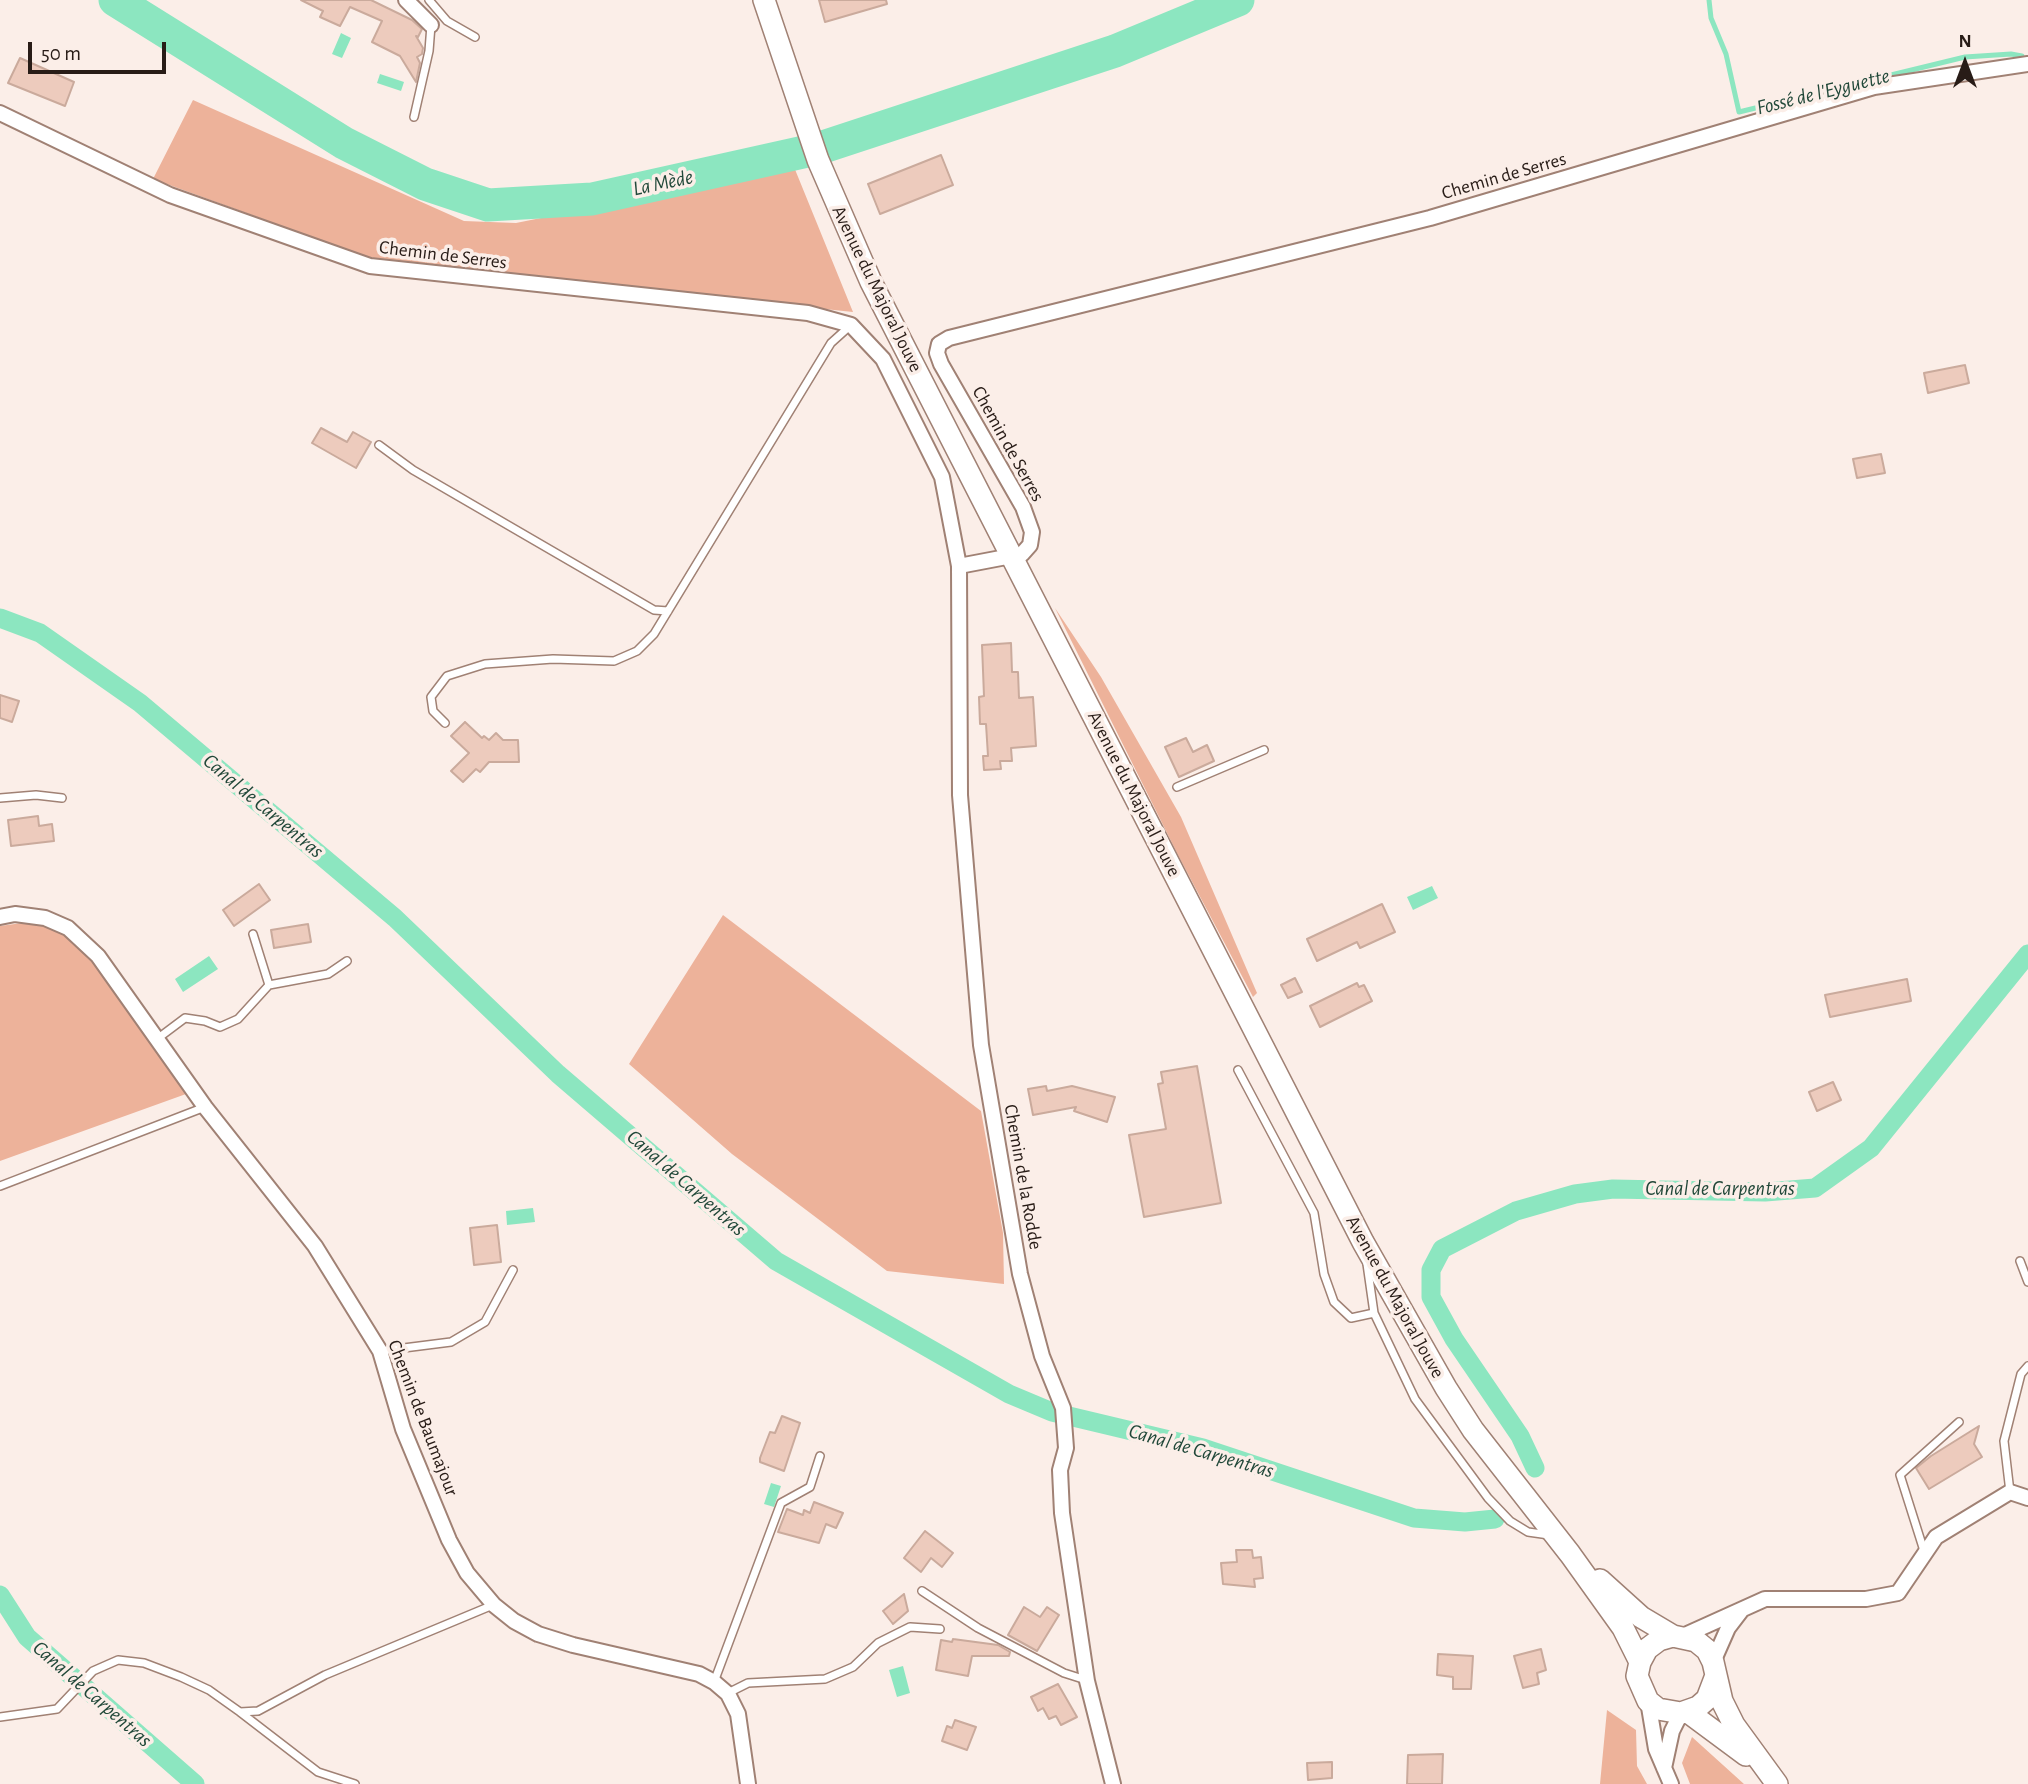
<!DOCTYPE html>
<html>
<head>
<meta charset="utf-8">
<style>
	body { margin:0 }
	#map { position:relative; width:2028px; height:1784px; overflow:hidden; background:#fbeee8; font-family:"Alegreya Sans",sans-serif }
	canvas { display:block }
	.north { position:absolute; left:1930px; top:28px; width:70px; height:70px; -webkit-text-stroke:5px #fbeee8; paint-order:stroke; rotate:0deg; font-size:19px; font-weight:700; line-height:28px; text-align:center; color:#281c17 }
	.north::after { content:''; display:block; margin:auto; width:24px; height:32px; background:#281c17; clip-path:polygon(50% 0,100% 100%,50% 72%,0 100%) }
	.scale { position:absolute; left:28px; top:42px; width:138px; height:32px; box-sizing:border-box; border:4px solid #281c17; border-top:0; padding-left:9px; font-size:21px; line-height:24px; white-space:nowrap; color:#281c17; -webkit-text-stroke:5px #fbeee8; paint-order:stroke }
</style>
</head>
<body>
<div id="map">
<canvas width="2028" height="1784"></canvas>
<div class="north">N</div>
<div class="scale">50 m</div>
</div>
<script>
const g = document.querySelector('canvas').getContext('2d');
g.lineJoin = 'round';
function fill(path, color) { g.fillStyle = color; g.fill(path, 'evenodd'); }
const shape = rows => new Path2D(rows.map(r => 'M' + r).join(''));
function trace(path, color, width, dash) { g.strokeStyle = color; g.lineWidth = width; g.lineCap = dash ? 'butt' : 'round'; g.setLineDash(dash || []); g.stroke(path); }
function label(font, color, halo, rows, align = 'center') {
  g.font = font + ' "Alegreya Sans",sans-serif'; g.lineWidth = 7; g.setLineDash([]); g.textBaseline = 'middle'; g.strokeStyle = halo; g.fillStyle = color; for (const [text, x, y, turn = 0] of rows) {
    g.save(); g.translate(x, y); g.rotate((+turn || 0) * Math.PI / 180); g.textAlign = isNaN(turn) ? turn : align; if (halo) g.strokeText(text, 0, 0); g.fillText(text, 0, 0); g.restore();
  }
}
fill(shape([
	[193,100,464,221,516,223,794,167,853,312,409,265,364,256,153,179],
	[1055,608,1101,677,1181,817,1257,993,1253,997,1178,855],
	[723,915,981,1111,1003,1233,1004,1284,887,1271,732,1154,629,1064],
	[37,921,66,933,90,957,186,1094,0,1161,0,926],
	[1607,1710,1636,1730,1637,1766,1647,1784,1600,1784],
	[1692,1737,1744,1784,1690,1784,1682,1763]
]), '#edb29a');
fill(shape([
	[341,33,351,38,342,58,332,54],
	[380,74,404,82,401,91,377,83],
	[1432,886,1438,898,1413,910,1407,897],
	[209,956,218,969,183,992,175,979],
	[533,1208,535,1222,507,1225,506,1211],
	[771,1483,781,1486,774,1507,764,1504],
	[903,1666,910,1693,897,1697,889,1670]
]), '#8ce6c0');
trace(shape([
	[1709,0,1711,18,1726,54,1739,112,1965,57,2011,54,2022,56]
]), '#8ce6c0', 5);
trace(shape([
	[0,618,40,633,140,703,395,918,558,1074,776,1261,1009,1394,1052,1412,1203,1448,1414,1518,1465,1522,1495,1519],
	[1535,1468,1520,1436,1454,1339,1431,1297,1431,1270,1442,1249,1516,1211,1575,1194,1613,1189,1765,1192,1815,1188,1871,1148,2028,954],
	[0,1595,27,1637,195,1784]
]), '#8ce6c0', 19);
trace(shape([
	[115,0,344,143,425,184,488,205,592,199,817,149,1115,51,1238,0]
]), '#8ce6c0', 33);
const building = shape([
	[301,0,371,0,412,20,422,29,418,37,416,36,423,48,422,54,417,57,420,63,416,82,400,56,372,42,382,21,350,7,340,26,320,17,323,11,301,0],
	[819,0,886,0,887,4,825,22,819,0],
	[20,58,74,82,65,106,8,83,20,58],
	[941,155,953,185,880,214,868,184,941,155],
	[1965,365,1969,383,1928,393,1924,373,1965,365],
	[321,428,347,442,353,432,371,442,356,468,312,443,321,428],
	[1881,454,1885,473,1857,478,1853,459,1881,454],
	[1011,643,1012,672,1018,672,1019,698,1033,697,1036,746,1011,748,1012,761,1000,761,1001,769,984,770,983,756,988,756,986,724,980,724,979,697,984,696,982,645,1011,643],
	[0,695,19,701,12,722,0,718,0,695],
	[465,722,482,738,484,736,489,740,496,733,503,740,518,740,519,762,489,762,480,772,476,769,463,782,451,771,469,753,451,736,465,722],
	[1186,738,1193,752,1207,745,1214,761,1179,777,1165,747,1186,738],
	[38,816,39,826,52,824,54,841,11,846,8,820,38,816],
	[259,884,270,900,234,926,223,910,259,884],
	[1382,904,1395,932,1360,948,1357,942,1317,961,1307,939,1382,904],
	[308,924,311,942,274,948,271,930,308,924],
	[1295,978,1302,992,1288,998,1281,985,1295,978],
	[1907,979,1911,1001,1830,1017,1825,995,1907,979],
	[1357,983,1359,987,1364,985,1372,1001,1320,1027,1310,1006,1357,983],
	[1197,1066,1221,1203,1144,1217,1129,1135,1166,1129,1158,1084,1163,1083,1161,1072,1197,1066],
	[1833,1082,1841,1100,1817,1111,1809,1092,1833,1082],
	[1046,1086,1047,1091,1072,1086,1115,1097,1107,1122,1074,1111,1076,1107,1033,1115,1028,1089,1046,1086],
	[497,1225,501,1262,474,1265,470,1228,497,1225],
	[782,1416,800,1423,784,1471,760,1462,760,1458,770,1432,775,1433,782,1416],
	[1979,1426,1974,1444,1982,1457,1929,1489,1916,1468,1931,1456,1979,1426],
	[814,1502,843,1513,836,1528,826,1524,819,1543,778,1532,787,1509,803,1515,804,1510,810,1513,814,1502],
	[925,1531,953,1553,942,1567,931,1558,921,1572,904,1558,925,1531],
	[1236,1550,1252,1550,1253,1558,1261,1557,1263,1578,1254,1579,1255,1587,1223,1584,1221,1563,1237,1562,1236,1550],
	[904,1594,908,1611,893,1624,883,1611,904,1594],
	[1024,1607,1040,1617,1047,1607,1059,1615,1037,1651,1008,1635,1024,1607],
	[953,1639,998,1645,1010,1652,1009,1656,972,1656,968,1676,936,1670,941,1640,952,1642,953,1639],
	[1541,1649,1546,1670,1537,1673,1539,1684,1523,1688,1514,1656,1541,1649],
	[1438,1654,1473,1656,1471,1689,1453,1689,1453,1677,1437,1675,1438,1654],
	[1058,1684,1077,1717,1061,1725,1056,1716,1049,1719,1043,1708,1038,1711,1031,1697,1058,1684],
	[955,1720,976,1727,967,1750,942,1741,947,1726,952,1728,955,1720],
	[1443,1754,1442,1784,1407,1784,1408,1755,1443,1754],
	[1332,1762,1332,1778,1308,1780,1307,1763,1332,1762]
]);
fill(building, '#edcbbd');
trace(building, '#caaa9c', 2);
const service = shape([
	[429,0,447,21,475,37],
	[414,117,429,51,431,25],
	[379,445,413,470,654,610,668,611],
	[445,723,433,711,431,697,447,676,485,664,553,659,614,661,637,651,654,634,831,343,851,325],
	[1177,787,1264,750],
	[0,798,36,795,62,798],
	[253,934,269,985],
	[157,1039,185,1018,205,1021,220,1027,238,1019,269,985,328,974,347,961],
	[1238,1070,1314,1213,1324,1274,1334,1302,1351,1318,1374,1313],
	[0,1186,205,1107],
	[2020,1261,2028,1282],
	[1367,1264,1374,1313,1415,1399,1488,1498,1510,1521,1528,1532,1549,1535],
	[380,1351,451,1342,485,1322,513,1270],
	[2010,1492,2004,1441,2021,1374,2028,1366],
	[1925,1554,1900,1475,1959,1422],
	[922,1591,978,1628,1064,1673,1086,1680],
	[714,1682,781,1503,810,1487,820,1456],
	[728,1693,748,1683,825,1679,853,1667,878,1643,910,1627,940,1629],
	[240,1712,318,1772,355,1784],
	[0,1717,57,1709,93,1671,118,1660,144,1663,181,1677,209,1690,240,1712,258,1711,325,1675,493,1605]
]);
const minor = shape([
	[406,0,431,25],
	[0,113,170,195,370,266,808,313,851,325,883,359,942,477,959,566,960,795,981,1045,1020,1274,1042,1356,1063,1408,1066,1448,1060,1470,1062,1513,1087,1681,1113,1784],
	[959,566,1022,554,1030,545,1032,532,1023,507,941,364,937,353,939,344,949,338,1430,218,1874,87,2028,64],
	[0,917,15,914,45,918,68,928,98,956,205,1107,315,1246,380,1351,403,1429,449,1540,467,1573,494,1605,514,1621,538,1634,573,1645,699,1674,714,1682,728,1694,738,1714,748,1784],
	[1683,1636,1765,1599,1866,1599,1898,1593,1936,1537,2010,1492,2028,1498],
	[1713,1662,1728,1628,1741,1611],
	[1648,1701,1656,1749,1671,1784],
	[1664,1768,1672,1731,1681,1713]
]);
const secondary = shape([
	[764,0,818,160,871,282,1363,1242,1446,1388,1473,1430,1570,1554,1623,1628,1640,1662],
	[1600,1580,1641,1617,1673,1636],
	[1715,1678,1707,1699,1698,1707,1681,1713,1658,1709,1648,1701,1637,1676,1640,1662,1647,1649,1659,1640,1673,1636,1696,1641,1707,1650,1713,1662,1722,1701,1734,1725,1777,1784],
	[1688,1712,1746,1755]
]);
trace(service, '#a08174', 10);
trace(minor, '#a08174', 18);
trace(secondary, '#a08174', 24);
trace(service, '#fff', 7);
trace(minor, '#fff', 14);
trace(secondary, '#fff', 21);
label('19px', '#281c17', '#fbeee8', [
	["Chemin de Serres",1504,176,-16],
	["Chemin de Serres",443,255,7],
	["Avenue du Majoral Jouve",877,289,64],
	["Chemin de Serres",1008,444,61],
	["Avenue du Majoral Jouve",1134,794,63],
	["Chemin de la Rodde",1023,1177,80],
	["Avenue du Majoral Jouve",1395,1297,61],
	["Chemin de Baumajour",423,1418,69]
]);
label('italic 21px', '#214839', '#fbeee8', [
	["Fossé de l'Eyguette",1823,92,-14],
	["La Mède",663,183,-12],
	["Canal de Carpentras",263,806,40],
	["Canal de Carpentras",686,1183,41],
	["Canal de Carpentras",1720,1189],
	["Canal de Carpentras",1201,1451,16],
	["Canal de Carpentras",92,1694,41]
]);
</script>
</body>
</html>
